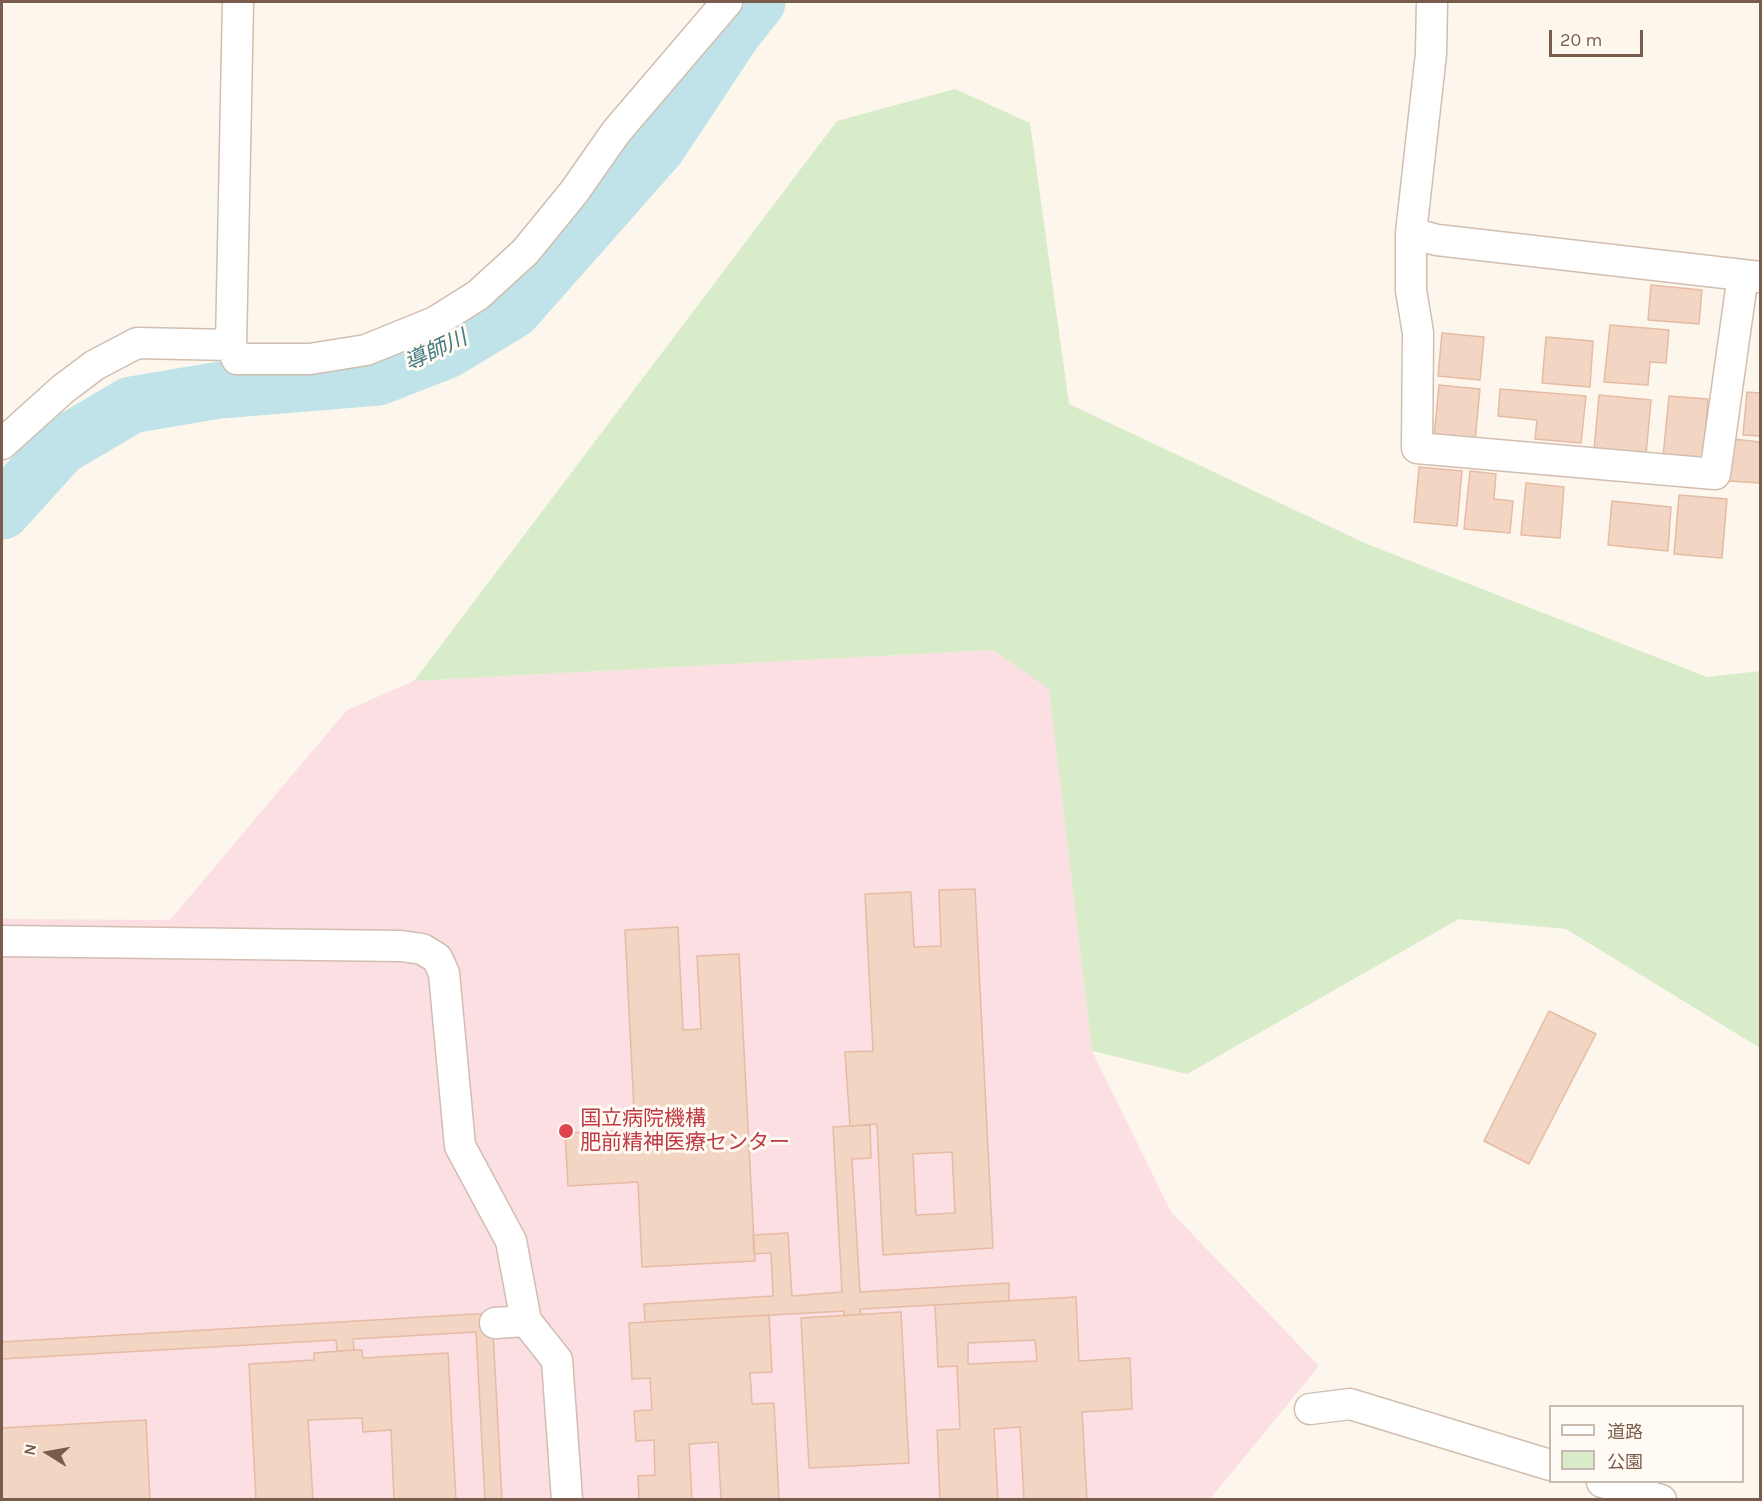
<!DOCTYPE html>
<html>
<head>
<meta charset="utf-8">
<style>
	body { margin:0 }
	#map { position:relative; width:1762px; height:1501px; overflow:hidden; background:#fdf6ec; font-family:Karla,"Noto Sans JP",sans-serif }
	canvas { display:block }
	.frame { position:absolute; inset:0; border:3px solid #7a5c4d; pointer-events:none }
	.legend { position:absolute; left:1549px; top:1405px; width:195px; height:78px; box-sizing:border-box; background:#fffaf3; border:2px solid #cabbb1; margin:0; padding:8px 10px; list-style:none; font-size:18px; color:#7a5c4d }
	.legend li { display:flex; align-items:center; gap:12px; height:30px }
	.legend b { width:30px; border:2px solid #cabbb1 }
	.north { position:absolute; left:18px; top:1423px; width:60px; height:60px; -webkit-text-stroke:4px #fffaf3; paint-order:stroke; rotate:281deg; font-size:16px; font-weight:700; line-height:24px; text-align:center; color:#7a5c4d }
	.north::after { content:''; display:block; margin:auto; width:21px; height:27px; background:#7a5c4d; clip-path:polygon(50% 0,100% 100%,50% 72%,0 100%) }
	.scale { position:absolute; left:1549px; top:30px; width:94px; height:27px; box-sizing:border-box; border:3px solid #7a5c4d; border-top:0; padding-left:8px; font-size:18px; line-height:21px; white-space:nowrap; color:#7a5c4d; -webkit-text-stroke:4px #fffaf3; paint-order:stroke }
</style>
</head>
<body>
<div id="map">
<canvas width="1762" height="1501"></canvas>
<div class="frame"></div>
<ul class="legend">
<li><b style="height:8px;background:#fff"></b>道路</li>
<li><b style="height:16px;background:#d8ecc9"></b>公園</li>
</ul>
<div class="north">N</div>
<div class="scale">20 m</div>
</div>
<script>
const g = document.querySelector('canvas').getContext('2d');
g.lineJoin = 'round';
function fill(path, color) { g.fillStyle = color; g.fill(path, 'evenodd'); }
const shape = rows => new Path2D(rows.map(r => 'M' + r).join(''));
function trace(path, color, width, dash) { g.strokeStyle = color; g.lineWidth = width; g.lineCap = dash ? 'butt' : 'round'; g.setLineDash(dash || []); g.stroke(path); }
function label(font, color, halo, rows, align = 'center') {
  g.font = font + ' Karla,"Noto Sans JP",sans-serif'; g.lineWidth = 6; g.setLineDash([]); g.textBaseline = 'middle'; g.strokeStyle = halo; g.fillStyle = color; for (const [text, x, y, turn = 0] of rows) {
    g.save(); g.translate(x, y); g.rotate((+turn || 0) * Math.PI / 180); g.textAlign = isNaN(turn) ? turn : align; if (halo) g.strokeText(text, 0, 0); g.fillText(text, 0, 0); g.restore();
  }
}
fill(shape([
	[993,650,1049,688,1092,1051,1171,1212,1319,1366,1210,1499,2,1500,2,919,170,920,347,710,414,681]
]), '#fbdfe3');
fill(shape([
	[955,89,1030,123,1069,404,1367,544,1707,677,1760,671,1760,1048,1566,929,1459,919,1187,1074,1092,1051,1049,689,993,650,414,681,837,121]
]), '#d8ecc9');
trace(shape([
	[2,511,60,447,131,405,220,390,378,377,447,350,513,310,657,147,733,32,757,2]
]), '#bfe3e8', 57);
const building = shape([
	[1651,285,1702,290,1699,324,1648,320,1651,285],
	[1610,325,1669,330,1666,363,1650,362,1648,385,1604,382,1610,325],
	[1442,333,1484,337,1480,380,1438,376,1442,333],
	[1546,337,1593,341,1590,387,1542,383,1546,337],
	[1439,385,1480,389,1475,441,1434,438,1439,385],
	[1500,389,1586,396,1581,443,1535,439,1537,420,1498,416,1500,389],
	[1747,392,1760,393,1760,436,1743,435,1747,392],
	[1599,395,1651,400,1646,455,1594,450,1599,395],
	[1669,396,1708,399,1703,460,1663,457,1669,396],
	[1733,439,1760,442,1760,483,1729,481,1733,439],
	[1419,467,1462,471,1457,526,1414,522,1419,467],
	[1470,471,1496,474,1494,499,1513,501,1510,533,1464,529,1470,471],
	[1526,483,1564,487,1560,538,1521,535,1526,483],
	[1679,495,1727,499,1722,558,1674,554,1679,495],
	[1612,501,1671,507,1668,551,1608,545,1612,501],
	[975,889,993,1248,883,1255,877,1124,850,1126,845,1052,873,1051,865,894,911,892,914,947,941,946,939,890,975,889],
	[952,1152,955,1213,916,1215,913,1154,952,1152],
	[678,927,683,1030,701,1029,697,956,739,954,755,1261,642,1267,638,1182,568,1186,565,1133,635,1130,625,930,678,927],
	[1549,1011,1596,1034,1529,1164,1484,1141,1549,1011],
	[870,1125,871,1158,852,1159,860,1292,1009,1283,1009,1301,860,1309,861,1314,844,1316,844,1311,645,1322,644,1304,773,1296,771,1253,754,1254,753,1235,788,1233,792,1296,842,1292,833,1127,870,1125],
	[1076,1297,1079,1361,1130,1358,1132,1409,1082,1412,1087,1500,1024,1500,1020,1427,994,1429,998,1500,940,1500,937,1430,960,1429,957,1366,938,1367,935,1305,1076,1297],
	[1035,1340,1037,1361,968,1364,968,1343,1035,1340],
	[901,1312,909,1463,809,1468,801,1318,901,1312],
	[492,1313,502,1500,485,1500,476,1332,353,1339,354,1350,337,1351,336,1340,2,1359,2,1342,492,1313],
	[769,1315,772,1372,750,1373,752,1404,774,1403,779,1500,721,1500,718,1442,689,1444,692,1500,639,1500,638,1476,655,1475,654,1440,636,1441,634,1411,652,1410,650,1378,632,1379,629,1323,769,1315],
	[354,1350,362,1350,363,1358,448,1353,456,1500,394,1500,391,1430,363,1432,362,1418,308,1420,313,1500,256,1500,249,1364,314,1360,314,1353,354,1350],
	[146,1420,150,1500,2,1500,2,1428,146,1420]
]);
fill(building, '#f3d5c3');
trace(building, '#e6bba3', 1.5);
const minor = shape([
	[238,2,231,345,237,359,310,359,366,350,435,322,478,295,525,252,574,192,616,132,727,2],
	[1432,2,1431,54,1411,233,1411,290,1418,333,1417,448,1715,474,1743,275],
	[1411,233,1437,240,1760,277],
	[2,444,63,389,95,365,137,343,231,345],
	[2,941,401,946,422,949,437,958,444,973,460,1146,511,1241,526,1321,557,1360,567,1500],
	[495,1323,526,1321],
	[1310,1409,1350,1404,1550,1465],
	[1602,1482,1661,1500]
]);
trace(minor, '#d1beb0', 33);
trace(minor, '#fff', 30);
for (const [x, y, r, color] of [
	[566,1131,8,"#e0444e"]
]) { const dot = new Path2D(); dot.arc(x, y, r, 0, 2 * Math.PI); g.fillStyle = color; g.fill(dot); trace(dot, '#fffaf3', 2); }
label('21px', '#be3a42', '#fffaf3', [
	["国立病院機構",580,1119],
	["肥前精神医療センター",580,1143]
], 'left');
label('italic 22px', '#437c86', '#fffaf3', [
	["導師川",436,351,-25]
]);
</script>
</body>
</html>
